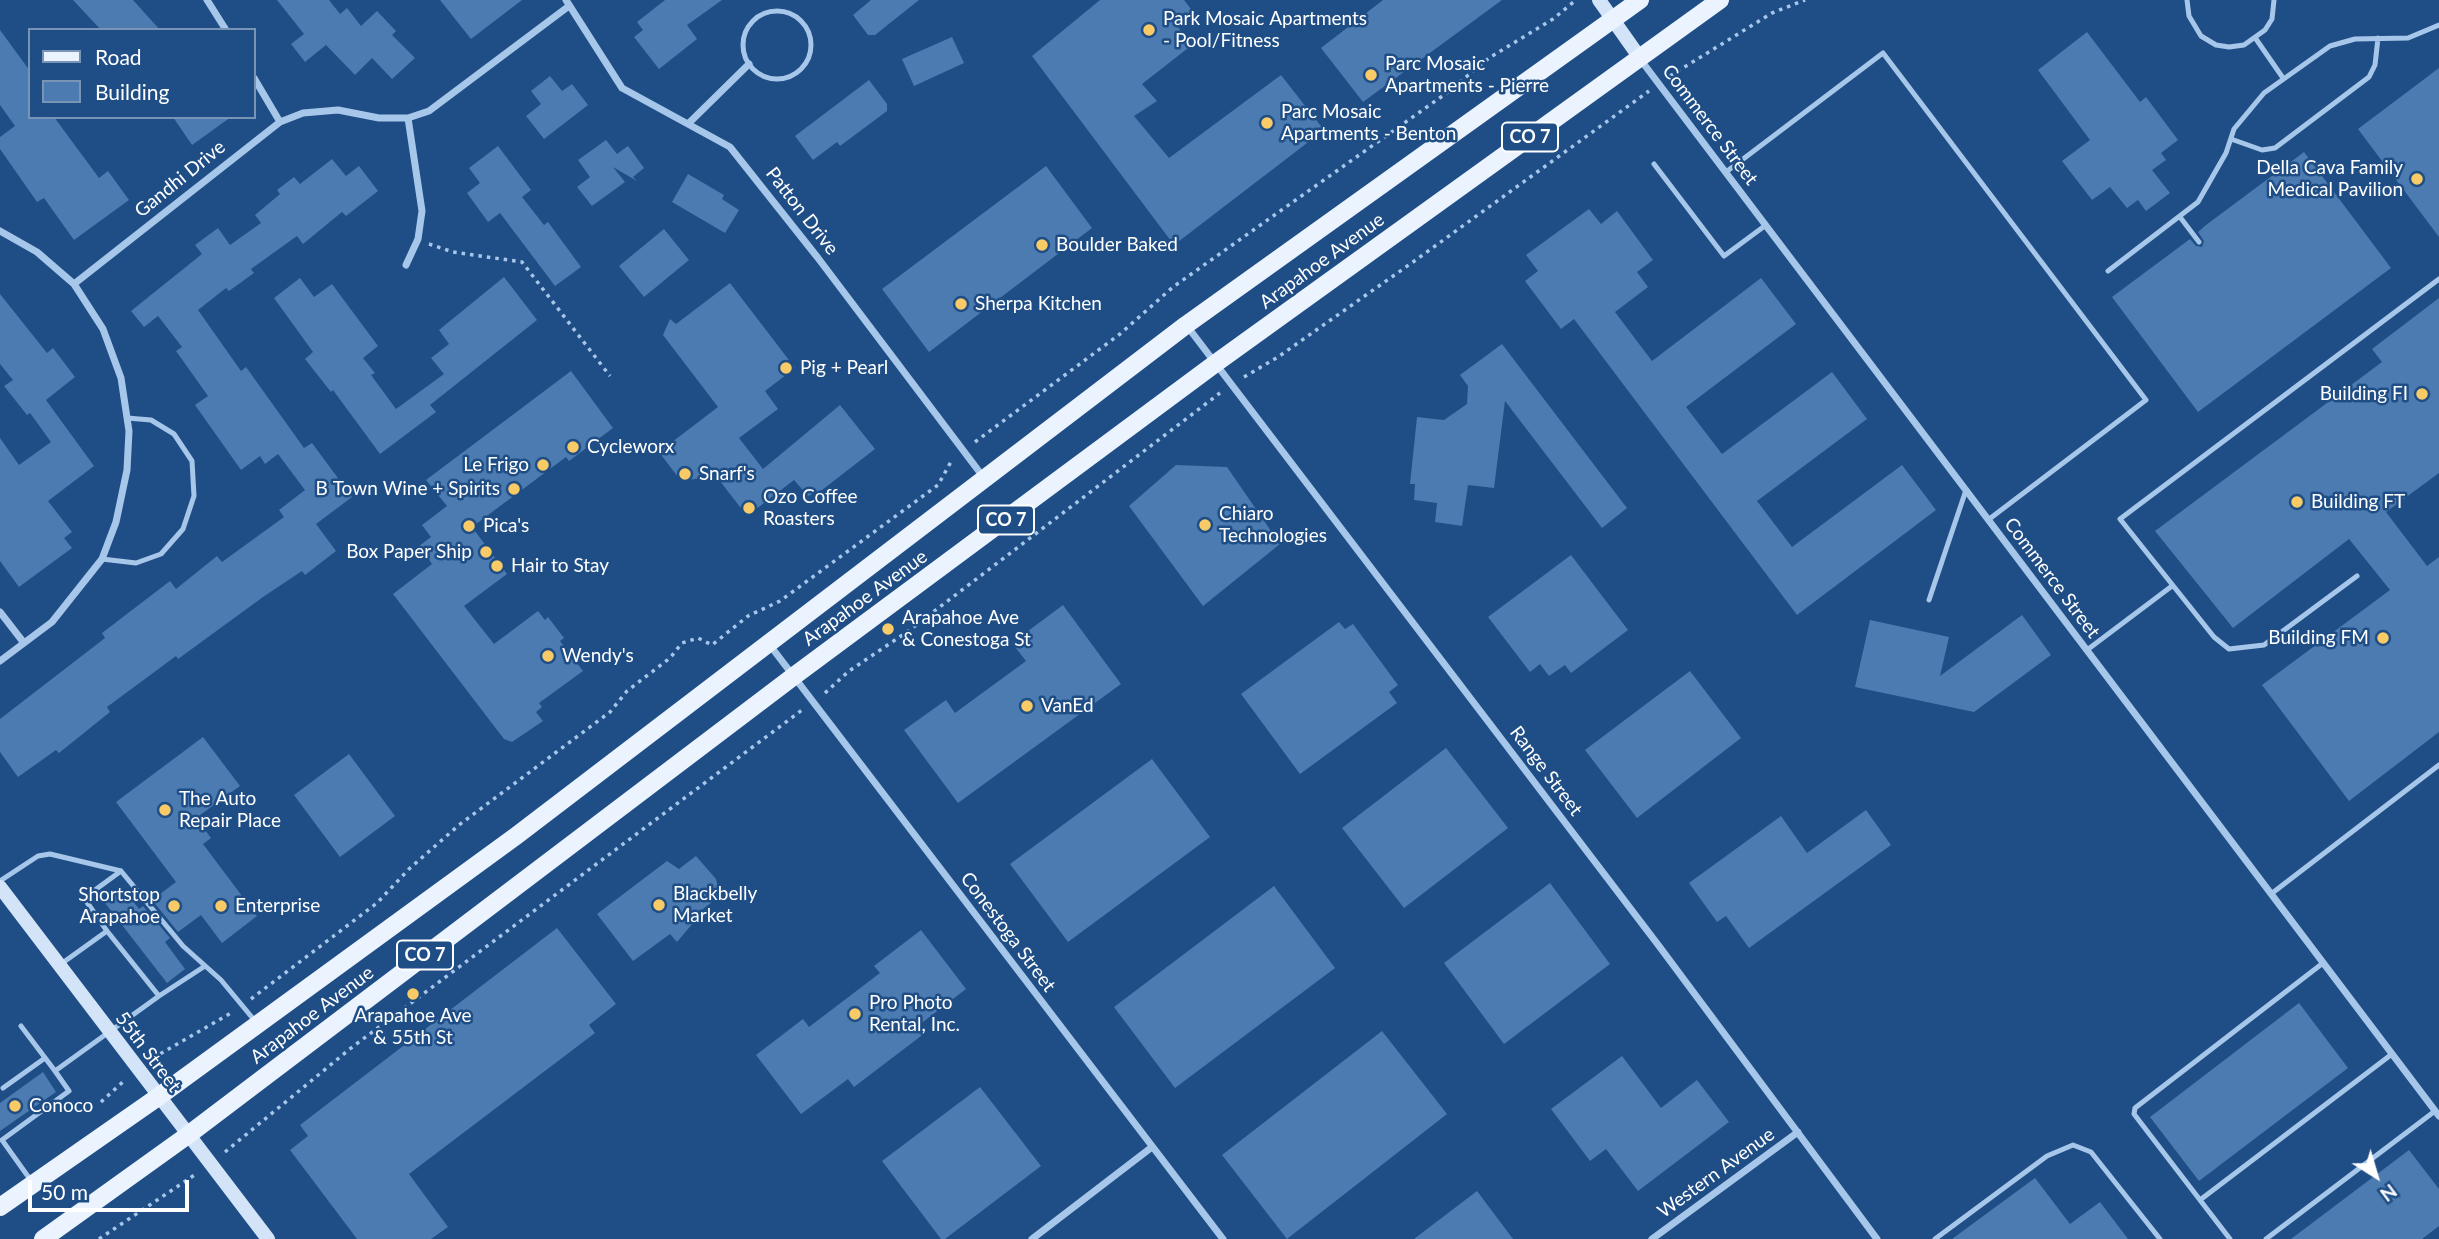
<!DOCTYPE html>
<html>
<head>
<meta charset="utf-8">
<style>
	body { margin:0 }
	#map { position:relative; width:2439px; height:1239px; overflow:hidden; background:#1f4e86; font-family:Lato,sans-serif }
	canvas { display:block }
	.legend { position:absolute; left:28px; top:28px; width:228px; height:91px; box-sizing:border-box; background:#1f4e86; border:2px solid #7995b6; margin:0; padding:9px 12px; list-style:none; font-size:21px; color:#fff }
	.legend li { display:flex; align-items:center; gap:14px; height:35px }
	.legend b { width:35px; border:2px solid #7995b6 }
	.north { position:absolute; left:2341px; top:1141px; width:70px; height:70px; -webkit-text-stroke:5px #1f4e86; paint-order:stroke; rotate:143deg; font-size:19px; font-weight:700; line-height:28px; text-align:center; color:#fff }
	.north::after { content:''; display:block; margin:auto; width:24px; height:32px; background:#fff; clip-path:polygon(50% 0,100% 100%,50% 72%,0 100%) }
	.scale { position:absolute; left:28px; top:1180px; width:161px; height:32px; box-sizing:border-box; border:4px solid #fff; border-top:0; padding-left:9px; font-size:21px; line-height:24px; white-space:nowrap; color:#fff; -webkit-text-stroke:5px #1f4e86; paint-order:stroke }
</style>
</head>
<body>
<div id="map">
<canvas width="2439" height="1239"></canvas>
<ul class="legend">
<li><b style="height:9px;background:#ebf3fe"></b>Road</li>
<li><b style="height:19px;background:#4b7bb0"></b>Building</li>
</ul>
<div class="north">N</div>
<div class="scale">50 m</div>
</div>
<script>
const g = document.querySelector('canvas').getContext('2d');
g.lineJoin = 'round';
function fill(path, color) { g.fillStyle = color; g.fill(path, 'evenodd'); }
const shape = rows => new Path2D(rows.map(r => 'M' + r).join(''));
function trace(path, color, width, dash) { g.strokeStyle = color; g.lineWidth = width; g.lineCap = dash ? 'butt' : 'round'; g.setLineDash(dash || []); g.stroke(path); }
function label(font, color, halo, rows, align = 'center') {
  g.font = font + ' Lato,sans-serif'; g.lineWidth = 5; g.setLineDash([]); g.textBaseline = 'middle'; g.strokeStyle = halo; g.fillStyle = color; for (const [text, x, y, turn = 0] of rows) {
    g.save(); g.translate(x, y); g.rotate((+turn || 0) * Math.PI / 180); g.textAlign = isNaN(turn) ? turn : align; if (halo) g.strokeText(text, 0, 0); g.fillText(text, 0, 0); g.restore();
  }
}
fill(shape([
	[73,0,133,0,160,30,101,30],
	[277,0,329,0,340,14,347,8,361,26,377,11,396,31,392,35,415,58,392,79,372,58,355,75,326,45,305,62,291,44,304,34],
	[440,0,522,0,471,39],
	[665,0,722,0,687,25,697,39,659,69,634,37,643,30,637,22],
	[871,0,919,0,875,35,868,35,853,15],
	[1100,0,1184,0,1195,14,1178,27,1192,45,1142,84,1157,101,1134,116,1169,158,1281,75,1324,130,1174,245,1032,56],
	[1383,0,1502,0,1363,102,1321,48],
	[0,30,30,71,30,117,54,117,99,178,108,171,129,200,74,240,44,198,37,202,0,149,0,137,15,126,0,105],
	[2087,32,2140,102,2146,97,2178,140,2161,153,2166,160,2152,170,2170,193,2146,211,2138,200,2127,208,2110,187,2092,200,2062,161,2090,140,2038,70],
	[952,37,964,63,914,86,902,59],
	[2439,68,2439,237,2358,129],
	[550,76,562,91,572,84,588,105,544,139,526,116,541,104,531,91],
	[869,80,887,104,887,111,840,146,837,142,813,160,795,136],
	[173,117,231,117,192,145],
	[606,140,617,154,628,146,644,168,633,177,637,181,613,167,625,182,592,206,577,187,590,177,578,160],
	[498,146,531,190,522,197,544,225,548,222,581,267,555,286,500,213,488,222,467,193,480,183,469,168],
	[2304,152,2391,268,2198,412,2112,297,2190,239,2196,246,2202,247,2204,241,2198,232,2206,225],
	[332,159,346,176,359,166,378,191,346,216,342,212,303,244,297,236,251,269,254,273,229,291,226,288,198,310,241,371,246,367,304,448,312,443,352,497,316,524,336,551,305,575,302,571,263,597,178,659,176,656,107,707,110,712,59,753,56,750,18,777,0,752,0,719,105,638,102,633,170,581,176,589,217,556,222,562,284,517,279,510,305,490,278,454,265,464,260,456,241,470,195,405,208,396,176,351,182,347,158,316,144,327,131,311,202,254,195,245,218,228,230,245,261,223,255,215,280,194,277,190,294,177,300,184],
	[1046,166,1092,228,929,352,882,289],
	[688,174,724,195,722,199,739,210,725,233,672,202],
	[1589,209,1601,224,1617,211,1653,260,1637,272,1648,287,1615,312,1652,361,1761,278,1796,324,1686,407,1722,454,1832,372,1867,419,1757,501,1792,547,1902,465,1936,510,1797,615,1574,319,1561,329,1525,281,1538,271,1526,255],
	[664,229,689,260,644,297,619,266],
	[504,277,537,320,430,405,436,412,380,454,333,390,331,392,305,359,313,352,274,298,300,278,314,297,332,284,378,346,363,358,375,373,371,375,396,409,444,374,431,358,449,344,439,330],
	[730,283,795,368,765,391,778,409,739,438,763,469,840,405,875,449,822,490,808,496,794,480,747,516,716,476,681,481,659,452,718,407,663,335,670,319,676,324],
	[0,294,47,353,53,348,75,377,46,400,94,466,48,501,72,532,64,538,72,548,19,587,0,561,0,438,19,465,51,442,30,413,27,415,4,386,13,380,0,364],
	[2439,298,2439,473,2386,512,2427,566,2439,557,2439,732,2349,801,2262,685,2390,590,2349,539,2233,628,2155,531,2382,362,2372,349],
	[1502,344,1627,508,1602,528,1505,401,1494,488,1468,485,1462,526,1435,522,1437,503,1414,500,1415,484,1410,484,1417,417,1444,420,1467,404,1468,386,1460,375],
	[571,371,613,428,569,461,566,457,472,527,507,574,464,606,494,644,538,611,545,620,548,617,564,638,560,641,583,671,539,703,542,707,536,712,543,721,512,742,504,739,393,594,432,564,419,546,431,537,422,525,447,506,426,480],
	[1176,465,1227,467,1280,544,1203,606,1129,506],
	[1571,555,1628,630,1571,673,1565,665,1549,676,1540,664,1530,672,1488,617],
	[1063,605,1121,684,958,803,904,730,946,700,955,713,1026,661,1012,643],
	[2022,615,2051,655,1974,712,1855,687,1870,620,1949,637,1940,676],
	[1339,622,1345,629,1353,624,1398,685,1389,692,1397,703,1300,774,1241,694],
	[1690,671,1741,738,1637,818,1585,750],
	[203,737,240,786,196,818,211,838,203,844,257,916,222,943,201,915,178,932,152,900,176,882,116,802],
	[1446,748,1508,828,1404,908,1342,828],
	[349,754,395,816,340,857,294,795],
	[1152,759,1210,837,1068,942,1010,864],
	[1866,810,1891,845,1749,948,1726,916,1717,922,1689,883,1781,816,1807,853],
	[696,856,716,879,720,896,690,919,693,923,677,942,670,934,633,961,597,914,667,861,679,869],
	[1550,883,1610,964,1504,1044,1444,963],
	[1274,886,1335,968,1175,1088,1114,1007],
	[123,888,139,909,143,906,170,938,165,942,185,969,167,983,105,903],
	[557,928,616,1004,589,1025,595,1033,409,1174,448,1227,431,1239,357,1239,290,1150,308,1136,300,1125],
	[921,930,966,989,919,1025,925,1033,854,1087,848,1079,801,1114,756,1055,803,1019,809,1027,880,973,874,966],
	[2299,1003,2348,1068,2199,1181,2150,1117],
	[1382,1031,1447,1114,1287,1239,1222,1155],
	[1622,1056,1661,1108,1697,1080,1729,1122,1638,1191,1606,1149,1590,1161,1551,1109],
	[43,1072,56,1092,0,1131,0,1103],
	[980,1087,1041,1166,945,1239,941,1239,882,1161],
	[2409,1150,2439,1189,2439,1226,2422,1239,2291,1239],
	[2035,1178,2070,1224,2100,1202,2128,1239,1952,1239],
	[1477,1191,1513,1239,1414,1239]
]), '#4b7bb0');
trace(shape([
	[1670,76,1772,13,1805,0],
	[429,244,453,252,522,262,610,376],
	[1244,377,1278,357,1413,262,1649,91],
	[975,442,1120,334,1173,287,1448,92,1489,58,1553,19,1576,0],
	[825,693,849,671,907,632,1220,393],
	[251,999,377,903,409,869,459,825,610,712,627,691,670,658,682,643,698,638,712,645,748,616,780,601,938,485,952,460],
	[153,1058,231,1013],
	[101,1102,125,1080],
	[225,1152,351,1048,802,710],
	[99,1239,196,1174]
]), '#a7c7ea', 3.5, [3.5, 5]);
trace(shape([
	[2187,0,2189,16,2201,36,2216,45,2229,47,2244,45,2265,30,2272,19,2274,0],
	'743 45a34 34 0 1 1 68 0a34 34 0 1 1-68 0Z',
	[2256,39,2283,78],
	[2231,139,2262,150,2275,148,2369,77,2375,65,2378,38],
	[1654,164,1724,256,1766,225],
	[1726,172,1883,53,2146,400,1988,520],
	[2180,217,2199,242],
	[2108,271,2198,202,2226,153,2234,129,2264,93,2330,46,2355,39,2408,38,2439,25],
	[102,559,136,563,161,554,183,529,194,496,192,461,174,434,151,420,127,418],
	[2357,576,2264,645,2229,649,2214,637,2120,519,2439,279],
	[1929,600,1966,490],
	[2087,650,2172,586],
	[0,881,38,856,50,854,121,871,183,946,221,980,255,1021],
	[2271,894,2439,765],
	[107,931,84,898,121,871],
	[2323,963,2135,1108,2134,1114,2200,1200,2392,1054],
	[159,996,205,966],
	[21,1026,55,1071],
	[3,1088,45,1058],
	[32,1182,2,1140,69,1091,55,1071,159,996,107,931,61,964],
	[2200,1200,2230,1239],
	[1935,1239,2047,1156,2073,1145,2091,1152,2160,1239],
	[2266,1239,2435,1111]
]), '#a7c7ea', 5);
trace(shape([
	[207,0,226,30],
	[566,0,622,88,730,147,818,258,984,478],
	[1640,59,2439,1116],
	[254,78,280,122],
	[690,122,749,64],
	[0,231,37,252,74,284,103,329,121,378,129,431,127,470,116,522,102,559,52,622,0,661],
	[406,265,418,239,422,211,408,118],
	[74,284,280,122,303,113,338,110,379,118,408,118,429,111,569,6],
	[1187,326,1659,946,1877,1239],
	[0,612,24,643],
	[769,644,1223,1239],
	[1032,1239,1152,1147],
	[1652,1239,1798,1132]
]), '#a7c7ea', 7);
trace(shape([
	[1599,0,1640,58],
	[0,887,268,1239]
]), '#d3e4f8', 14);
trace(shape([
	[0,1207,158,1097,516,836,1186,325,1640,0],
	[43,1239,188,1135,794,676,1216,363,1720,0]
]), '#ebf3fe', 18);
for (const [x, y, r, color] of [
	[1149,30,7,"#f9cb67"],
	[1371,75,7,"#f9cb67"],
	[1267,123,7,"#f9cb67"],
	[2417,179,7,"#f9cb67"],
	[1042,245,7,"#f9cb67"],
	[961,304,7,"#f9cb67"],
	[786,368,7,"#f9cb67"],
	[2422,394,7,"#f9cb67"],
	[573,447,7,"#f9cb67"],
	[543,465,7,"#f9cb67"],
	[685,474,7,"#f9cb67"],
	[514,489,7,"#f9cb67"],
	[2297,502,7,"#f9cb67"],
	[749,508,7,"#f9cb67"],
	[1205,525,7,"#f9cb67"],
	[469,526,7,"#f9cb67"],
	[486,552,7,"#f9cb67"],
	[497,566,7,"#f9cb67"],
	[888,629,7,"#f9cb67"],
	[2383,638,7,"#f9cb67"],
	[548,656,7,"#f9cb67"],
	[1027,706,7,"#f9cb67"],
	[165,810,7,"#f9cb67"],
	[659,905,7,"#f9cb67"],
	[174,906,7,"#f9cb67"],
	[221,906,7,"#f9cb67"],
	[413,994,7,"#f9cb67"],
	[855,1014,7,"#f9cb67"],
	[15,1106,7,"#f9cb67"]
]) { const dot = new Path2D(); dot.arc(x, y, r, 0, 2 * Math.PI); g.fillStyle = color; g.fill(dot); trace(dot, '#1f4e86', 2.5); }
for (const [x, y, w] of [
	[1530,137,56],
	[1006,520,56],
	[425,955,56]
]) { const box = new Path2D(); box.roundRect(x - w / 2, y - 14.5, w, 29, 5); g.fillStyle = '#1f4e86'; g.fill(box); trace(box, '#fff', 2); }
label('bold 18px', '#fff', null, [
	["CO 7",1530,137],
	["CO 7",1006,520],
	["CO 7",425,955]
]);
label('19px', '#fff', '#1f4e86', [
	["Park Mosaic Apartments",1163,19],
	["- Pool/Fitness",1163,41],
	["Parc Mosaic",1385,64],
	["Apartments - Pierre",1385,86],
	["Parc Mosaic",1281,112],
	["Apartments - Benton",1281,134],
	["Della Cava Family",2403,168,"right"],
	["Medical Pavilion",2403,190,"right"],
	["Boulder Baked",1056,245],
	["Sherpa Kitchen",975,304],
	["Pig + Pearl",800,368],
	["Building FI",2408,394,"right"],
	["Cycleworx",587,447],
	["Le Frigo",529,465,"right"],
	["Snarf's",699,474],
	["B Town Wine + Spirits",500,489,"right"],
	["Ozo Coffee",763,497],
	["Roasters",763,519],
	["Building FT",2311,502],
	["Chiaro",1219,514],
	["Technologies",1219,536],
	["Pica's",483,526],
	["Box Paper Ship",472,552,"right"],
	["Hair to Stay",511,566],
	["Arapahoe Ave",902,618],
	["& Conestoga St",902,640],
	["Building FM",2369,638,"right"],
	["Wendy's",562,656],
	["VanEd",1041,706],
	["The Auto",179,799],
	["Repair Place",179,821],
	["Blackbelly",673,894],
	["Market",673,916],
	["Shortstop",160,895,"right"],
	["Arapahoe",160,917,"right"],
	["Enterprise",235,906],
	["Pro Photo",869,1003],
	["Rental, Inc.",869,1025],
	["Arapahoe Ave",413,1016,"center"],
	["& 55th St",413,1038,"center"],
	["Conoco",29,1106]
], 'left');
label('19px', '#fff', '#1f4e86', [
	["Commerce Street",1710,125,53],
	["Gandhi Drive",180,179,-39],
	["Patton Drive",802,211,52],
	["Arapahoe Avenue",1322,261,-36],
	["Commerce Street",2052,578,53],
	["Arapahoe Avenue",865,598,-36],
	["Range Street",1546,771,53],
	["Conestoga Street",1008,932,53],
	["Arapahoe Avenue",312,1015,-37],
	["55th Street",148,1052,53],
	["Western Avenue",1716,1173,-36]
]);
</script>
</body>
</html>
